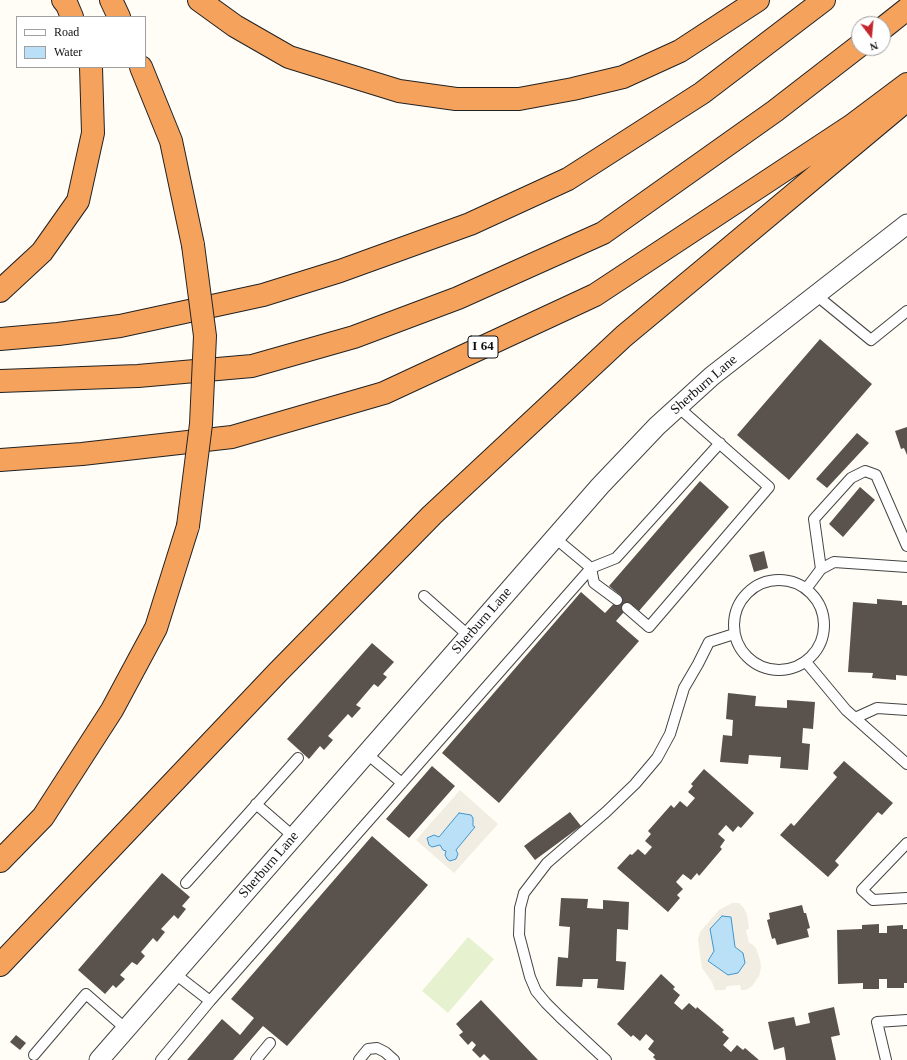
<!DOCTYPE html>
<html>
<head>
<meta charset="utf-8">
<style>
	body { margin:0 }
	#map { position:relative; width:907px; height:1060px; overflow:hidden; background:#fffdf5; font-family:Georgia,serif }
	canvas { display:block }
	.legend { position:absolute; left:16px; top:16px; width:130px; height:52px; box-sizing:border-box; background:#fff; border:1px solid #a0a0a0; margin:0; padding:5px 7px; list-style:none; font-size:12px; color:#111 }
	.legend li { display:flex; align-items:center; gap:8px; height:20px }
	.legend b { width:20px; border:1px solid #a0a0a0 }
	.north { position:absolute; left:851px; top:16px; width:40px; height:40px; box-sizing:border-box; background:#fff; border:1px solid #a0a0a0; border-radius:50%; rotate:164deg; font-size:11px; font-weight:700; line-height:16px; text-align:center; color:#111 }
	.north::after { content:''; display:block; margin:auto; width:14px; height:18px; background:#c4262e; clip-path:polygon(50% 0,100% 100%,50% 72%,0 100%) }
</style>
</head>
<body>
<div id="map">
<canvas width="907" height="1060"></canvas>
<ul class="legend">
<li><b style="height:5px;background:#fff"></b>Road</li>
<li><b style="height:11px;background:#b9e0f7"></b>Water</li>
</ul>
<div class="north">N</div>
</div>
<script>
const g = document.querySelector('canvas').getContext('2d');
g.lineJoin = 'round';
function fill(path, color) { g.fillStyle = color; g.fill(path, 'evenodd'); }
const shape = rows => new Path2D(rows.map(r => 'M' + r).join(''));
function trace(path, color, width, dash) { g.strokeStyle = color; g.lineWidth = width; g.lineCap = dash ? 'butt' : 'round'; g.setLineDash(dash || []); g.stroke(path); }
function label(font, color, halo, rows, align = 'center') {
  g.font = font + ' Georgia,serif'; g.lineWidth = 4; g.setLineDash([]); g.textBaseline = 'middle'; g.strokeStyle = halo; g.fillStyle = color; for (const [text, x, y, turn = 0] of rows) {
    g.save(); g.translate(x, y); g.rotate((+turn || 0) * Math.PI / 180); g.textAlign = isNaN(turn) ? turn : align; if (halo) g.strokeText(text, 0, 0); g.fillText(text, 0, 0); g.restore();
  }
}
fill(shape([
	[468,937,494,959,448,1013,422,991]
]), '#e6f2cf');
fill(shape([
	[460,790,498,824,454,873,416,840],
	[474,822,473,826,475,827,456,850,458,854,427,838,434,835,439,837],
	[732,903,739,903,743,907,747,914,749,929,746,930,749,943,752,944,756,948,760,960,761,968,759,976,752,986,746,990,741,990,740,985,727,986,725,990,715,990,712,982,702,968,698,940,700,932,719,910],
	[735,947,743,954,708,961,714,951]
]), '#f1ede2');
const water = shape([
	[459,813,471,815,473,818,473,826,475,827,456,850,458,854,456,859,450,861,447,859,445,855,446,851,443,850,440,845,432,847,429,845,427,838,434,835,439,837,459,813],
	[722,916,731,917,735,947,743,953,745,963,738,973,728,975,708,961,714,951,710,929,722,916]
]);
fill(water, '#b9e0f7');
trace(water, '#3f96cf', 1);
fill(shape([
	[820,339,872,384,789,480,737,435],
	[907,427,907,455,904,448,901,449,895,431],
	[857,433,869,443,827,488,816,479],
	[700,481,729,507,639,611,631,604,616,621,639,641,499,803,442,753,581,592,605,613,621,596,609,586],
	[860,487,875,500,843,537,829,524],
	[764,551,768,568,754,572,749,555],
	[877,599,902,601,902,605,907,605,907,676,896,675,896,680,872,678,873,673,848,672,853,602,877,604],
	[372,643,394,662,383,674,387,677,378,687,374,684,356,705,361,708,352,718,348,714,328,736,333,740,324,750,320,746,309,759,287,739],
	[728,693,756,696,755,706,787,708,787,700,815,702,813,729,803,728,802,743,810,744,808,770,780,768,781,757,749,755,748,764,720,762,723,735,732,736,733,720,726,719],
	[844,761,893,803,882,815,878,812,835,861,839,865,828,877,780,835,791,823,794,826,837,777,833,773],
	[432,766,455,786,409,838,386,819],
	[704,769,754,813,741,828,738,826,733,832,726,825,718,834,725,840,720,847,722,849,699,876,697,873,691,880,683,874,676,882,683,889,677,895,680,898,668,912,617,868,630,854,632,855,638,849,645,855,652,847,645,841,651,834,648,831,671,805,674,808,680,801,687,807,695,798,688,792,693,786,691,784],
	[570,812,581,826,535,860,524,846],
	[372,836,428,885,287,1046,263,1026,233,1060,187,1060,222,1019,240,1035,254,1018,231,999],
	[162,873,190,897,182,906,186,909,178,919,174,915,161,929,165,932,157,942,153,938,141,952,145,956,137,965,132,962,120,975,125,979,116,988,113,985,105,994,78,970],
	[561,898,588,899,587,908,603,909,603,900,629,902,628,930,617,929,616,961,626,962,624,990,597,988,598,979,583,979,582,987,556,986,558,957,568,958,570,927,559,926],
	[802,905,804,913,806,913,810,928,807,929,809,937,777,945,775,938,772,939,767,920,770,919,769,913],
	[879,924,879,933,887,933,887,926,903,925,903,929,907,929,907,983,904,983,904,988,887,988,887,979,879,979,879,989,863,989,863,983,838,984,837,930,862,929,862,925],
	[661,974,675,987,673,989,680,995,674,1003,682,1010,689,1003,696,1009,697,1007,724,1030,722,1032,729,1038,723,1045,731,1052,737,1045,743,1050,745,1048,759,1060,656,1060,653,1057,655,1055,648,1049,654,1041,646,1034,640,1041,633,1035,631,1037,617,1024],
	[481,1000,538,1060,490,1060,484,1054,480,1058,472,1050,476,1045,472,1041,468,1045,459,1035,463,1032,456,1024],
	[834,1007,840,1035,831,1037,836,1060,786,1060,784,1047,774,1050,768,1022,794,1017,796,1026,810,1023,808,1013],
	[16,1035,26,1043,20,1050,10,1042]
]), '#5a524d');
const service = shape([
	[816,295,871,340,907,311],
	[555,538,591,568,594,583,617,600],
	[821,569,814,519,851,478,865,471,876,475,907,546],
	'734 625a45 45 0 1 1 90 0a45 45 0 1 1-90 0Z',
	[806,589,821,569,834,562,907,567],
	[424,596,469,636],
	[627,608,649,627,769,487,678,407],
	[806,662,846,710,907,764],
	[855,718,877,708,907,710],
	[367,754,402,783],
	[256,804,294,837],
	[907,843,862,890,873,900,907,898],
	[186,883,298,758],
	[210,1001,591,568,616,558,720,443],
	[34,1055,86,994,126,1029],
	[161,1060,210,1001,174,973],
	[256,1060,270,1043],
	[359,1060,368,1049,377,1048,385,1052,394,1060],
	[606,1060,560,1017,546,1003,536,991,530,977,519,935,520,908,524,893,547,863,606,812,635,784,657,758,670,734,684,688,698,664,709,642,734,634],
	[886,1060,877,1022,907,1020]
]);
const minor = shape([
	[99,1060,600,486,657,426,712,376,907,224]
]);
const motorway = shape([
	[63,0,67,5,72,17],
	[111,0,119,17],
	[199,0,235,26,289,57,399,91,456,99,519,99,573,89,623,77,680,51,758,0],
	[883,28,907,9],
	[141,67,171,141,193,245],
	[0,291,42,252,78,201,93,133,91,67],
	[0,339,58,334,120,326,263,295,340,271,470,224,568,179,702,93,824,0],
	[0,381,138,376,252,366,354,337,458,298,603,233,775,111,859,46],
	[0,460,82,454,232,437,384,393,595,295,851,126,907,84],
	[0,861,43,817,112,710,156,628,188,526],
	[0,965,278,672,432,515,624,336,701,272,907,100]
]);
trace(service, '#444', 12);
trace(minor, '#444', 21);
trace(motorway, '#222', 24);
trace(service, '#fff', 10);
trace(minor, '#fff', 19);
trace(motorway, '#f5a25d', 22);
const motorwayBridge = shape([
	[188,526,201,424,205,336,193,245]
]);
trace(motorwayBridge, '#222', 24, []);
trace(motorwayBridge, '#f5a25d', 22);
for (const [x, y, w] of [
	[483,347,30]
]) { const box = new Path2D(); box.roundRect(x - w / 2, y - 11, w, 22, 3); g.fillStyle = '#fff'; g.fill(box); trace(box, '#111', 1); }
label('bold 13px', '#111', null, [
	["I 64",483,347]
]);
label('14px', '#111', '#fff', [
	["Sherburn Lane",704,385,-41],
	["Sherburn Lane",482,621,-49],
	["Sherburn Lane",269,865,-49]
]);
</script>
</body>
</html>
